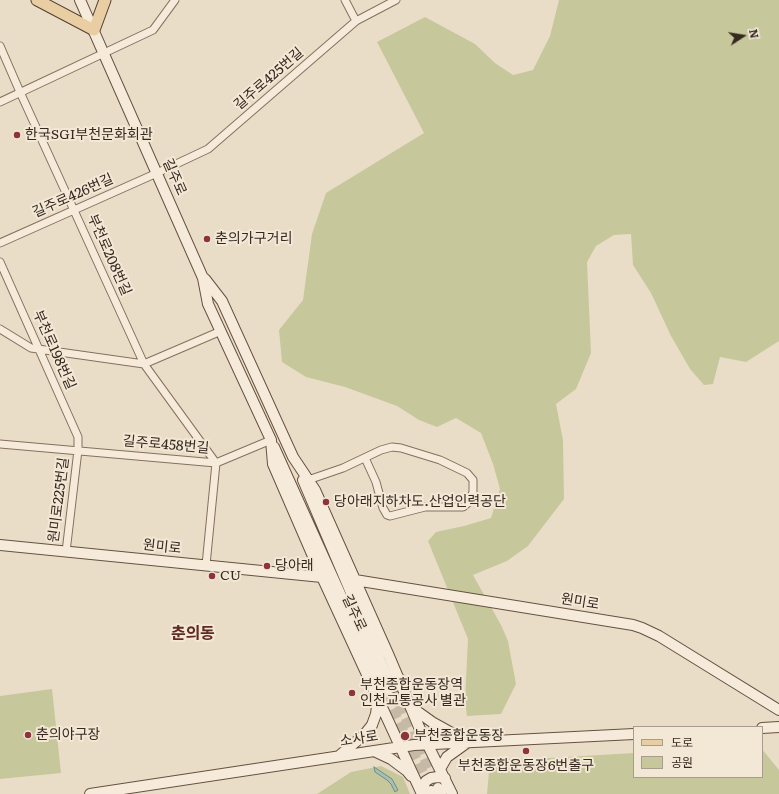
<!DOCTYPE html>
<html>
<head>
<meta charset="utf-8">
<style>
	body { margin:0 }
	#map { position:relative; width:779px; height:794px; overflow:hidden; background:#eaddc7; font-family:Literata,"Noto Sans KR",serif }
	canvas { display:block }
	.legend { position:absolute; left:633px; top:726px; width:130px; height:52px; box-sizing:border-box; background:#f3e8d6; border:1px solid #a79c8d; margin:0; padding:5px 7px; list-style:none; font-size:12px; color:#362920 }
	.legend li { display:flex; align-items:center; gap:8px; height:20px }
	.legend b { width:20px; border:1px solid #a79c8d }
	.north { position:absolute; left:723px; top:16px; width:40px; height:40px; -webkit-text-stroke:3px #f3e8d6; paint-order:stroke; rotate:78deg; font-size:11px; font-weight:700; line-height:16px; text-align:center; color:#362920 }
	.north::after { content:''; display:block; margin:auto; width:14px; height:18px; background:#362920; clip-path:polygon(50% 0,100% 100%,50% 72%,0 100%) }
</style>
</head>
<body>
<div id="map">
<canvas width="779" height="794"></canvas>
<ul class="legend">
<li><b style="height:5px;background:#eacea3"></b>도로</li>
<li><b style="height:11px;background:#c6c89c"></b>공원</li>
</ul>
<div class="north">N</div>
</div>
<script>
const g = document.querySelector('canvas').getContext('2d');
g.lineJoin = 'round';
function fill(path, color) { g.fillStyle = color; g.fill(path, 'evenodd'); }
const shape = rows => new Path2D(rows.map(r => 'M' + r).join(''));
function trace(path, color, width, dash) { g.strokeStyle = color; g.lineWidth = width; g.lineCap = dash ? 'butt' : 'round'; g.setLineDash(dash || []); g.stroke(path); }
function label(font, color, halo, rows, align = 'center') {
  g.font = font + ' Literata,"Noto Sans KR",serif'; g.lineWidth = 4; g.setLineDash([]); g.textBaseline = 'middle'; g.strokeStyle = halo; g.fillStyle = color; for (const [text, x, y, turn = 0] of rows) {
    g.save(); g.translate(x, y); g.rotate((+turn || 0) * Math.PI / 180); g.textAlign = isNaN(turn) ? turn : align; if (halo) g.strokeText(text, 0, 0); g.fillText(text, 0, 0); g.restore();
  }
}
fill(shape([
	[559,0,779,0,779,341,746,362,720,357,713,384,704,385,690,369,671,336,651,293,633,265,631,234,614,235,596,246,587,262,591,353,576,389,556,404,563,440,564,499,528,546,507,561,473,575,501,625,508,641,516,684,501,714,467,716,465,700,468,639,428,541,436,532,464,526,491,518,500,489,493,464,481,433,456,418,437,427,419,420,397,406,345,387,306,377,282,362,279,330,303,300,312,234,326,193,424,133,377,42,425,17,475,44,495,63,513,75,533,70,550,36],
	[52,689,61,773,0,779,0,696],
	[762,749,779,770,779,794,487,794,490,761,496,759,549,758,634,753,634,777,762,777],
	[381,766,403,777,410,794,317,794,351,772]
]), '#c6c89c');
const water = shape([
	[374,767,392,779,398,790,395,792,391,784,387,780,375,772,374,767]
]);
fill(water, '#a8bfb6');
trace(water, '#6f8c83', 1);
trace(shape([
	[387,677,438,788],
	[380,682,430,788]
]), '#c6b9a6', 10, [10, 5]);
const street = shape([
	[345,0,356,21],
	[0,46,20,92,144,364,216,463,206,565],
	[0,102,153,30,175,0],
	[0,243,157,173,208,149,356,21,396,0],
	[0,262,78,437,78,450,66,552],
	[0,329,31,348,144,364,221,331],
	[0,444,216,463,271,440],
	[308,480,343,468,381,450,392,447,401,448,440,460,467,473,473,480,473,492,469,502,463,507,425,507,390,516,387,515,383,508,376,482,365,458]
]);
const secondary = shape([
	[80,0,203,278,208,304,271,440,273,464,322,577,422,794],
	[205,279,222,301,293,457,315,490,389,656,419,727,452,794],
	[274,447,379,680],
	[303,480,387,677],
	[0,545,322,577],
	[355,580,633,625,642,628,659,636,779,710],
	[374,689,381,690,390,688,395,686,399,678],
	[411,707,432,722,468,742],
	[762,728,779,727],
	[374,751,391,759,407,771,411,776],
	[340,755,364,735,372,725,376,714,378,698],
	[440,769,447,757,468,742],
	[438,788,441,794],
	[421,791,426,781,431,778,438,777,445,778],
	[431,791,433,794],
	[90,794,414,745,634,734]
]);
const primary = shape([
	[37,0,94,30,105,0]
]);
trace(street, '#85705e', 9);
trace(secondary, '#665141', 12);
trace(primary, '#533f32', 13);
trace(street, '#f6ebda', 7);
trace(secondary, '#f6ebda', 10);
trace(primary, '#eacea3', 11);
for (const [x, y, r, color] of [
	[17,135,4,"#8e333b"],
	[207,239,4,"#8e333b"],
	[326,502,4,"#8e333b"],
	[267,566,4,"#8e333b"],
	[212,576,4,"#8e333b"],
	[352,693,4,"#8e333b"],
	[28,735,4,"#8e333b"],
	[405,736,5,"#8e333b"],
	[526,751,4,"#8e333b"]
]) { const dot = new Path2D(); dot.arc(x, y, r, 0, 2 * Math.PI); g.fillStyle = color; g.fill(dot); trace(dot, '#f3e8d6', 1.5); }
label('14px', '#362920', '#f3e8d6', [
	["길주로425번길",269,79,-41],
	["길주로",174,177,66],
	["길주로426번길",73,196,-24],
	["부천로208번길",109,255,66],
	["부천로198번길",54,350,66],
	["길주로458번길",166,445,5],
	["원미로225번길",59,500,-83],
	["원미로",162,547,6],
	["원미로",580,602,9],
	["길주로",354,613,65],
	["소사로",359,739,-9]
]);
label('14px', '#362920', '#f3e8d6', [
	["한국SGI부천문화회관",25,135],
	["춘의가구거리",215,239],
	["당아래지하차도.산업인력공단",334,502],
	["당아래",275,566],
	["CU",220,576],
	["부천종합운동장역",360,685],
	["인천교통공사 별관",360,701],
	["춘의야구장",36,735],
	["부천종합운동장",414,736],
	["부천종합운동장6번출구",526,766,"center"]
], 'left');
label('bold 16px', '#5f2b24', '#f3e8d6', [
	["춘의동",193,634]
]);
</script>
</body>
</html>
